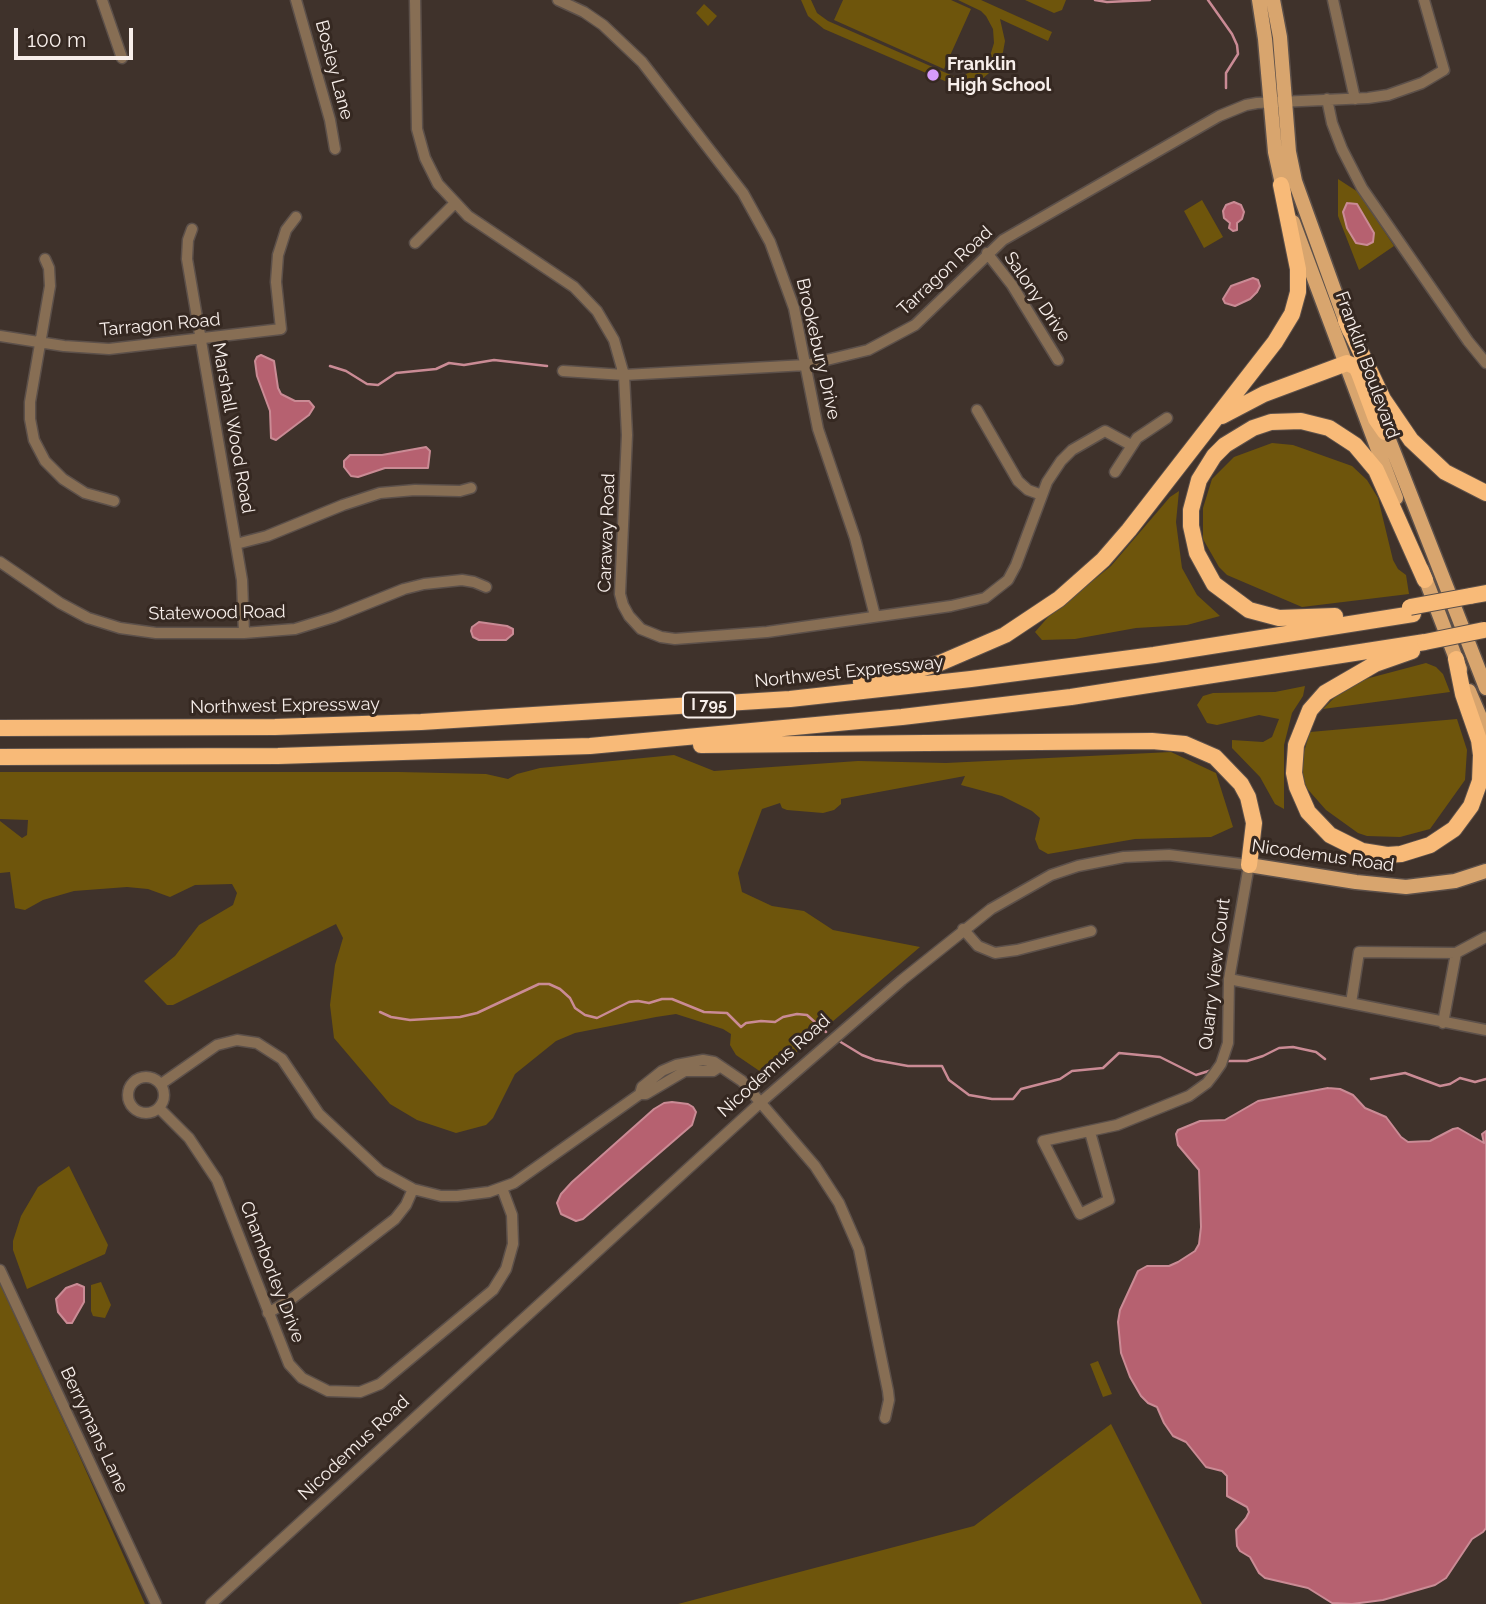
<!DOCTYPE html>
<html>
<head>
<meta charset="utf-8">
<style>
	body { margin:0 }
	#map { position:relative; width:1486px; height:1604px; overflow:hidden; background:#3f322b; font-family:Raleway,sans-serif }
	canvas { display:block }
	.scale { position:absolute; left:14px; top:28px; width:119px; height:32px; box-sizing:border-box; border:4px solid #f7eeea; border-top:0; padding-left:9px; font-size:21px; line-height:24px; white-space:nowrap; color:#f7eeea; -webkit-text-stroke:5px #352821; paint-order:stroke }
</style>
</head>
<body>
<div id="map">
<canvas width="1486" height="1604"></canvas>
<div class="scale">100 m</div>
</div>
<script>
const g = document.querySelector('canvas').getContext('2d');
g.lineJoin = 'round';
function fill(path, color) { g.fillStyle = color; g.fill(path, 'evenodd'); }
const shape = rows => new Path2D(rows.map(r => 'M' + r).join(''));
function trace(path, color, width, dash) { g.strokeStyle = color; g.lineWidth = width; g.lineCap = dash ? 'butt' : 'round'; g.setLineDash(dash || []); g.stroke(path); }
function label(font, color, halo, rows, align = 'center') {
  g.font = font + ' Raleway,sans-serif'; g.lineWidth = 6; g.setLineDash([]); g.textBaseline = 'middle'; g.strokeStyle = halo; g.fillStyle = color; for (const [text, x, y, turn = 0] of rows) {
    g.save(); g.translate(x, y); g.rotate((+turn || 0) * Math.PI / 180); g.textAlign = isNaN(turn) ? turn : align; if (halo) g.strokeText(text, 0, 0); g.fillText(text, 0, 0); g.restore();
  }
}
fill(shape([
	[801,0,811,0,817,13,828,21,953,76,964,75,981,67,990,56,994,43,993,29,986,16,981,11,958,0,981,0,1052,32,1048,41,1000,19,1005,41,1003,52,995,68,982,79,973,83,954,85,824,29,808,16],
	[843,0,951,0,971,9,944,69,834,20],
	[1025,0,1066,0,1062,10,1054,13],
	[704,4,717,16,708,26,696,13],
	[1338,179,1358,192,1394,246,1359,270,1338,216],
	[1202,200,1223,237,1204,248,1184,211],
	[1272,443,1293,445,1352,466,1367,480,1378,498,1393,560,1398,569,1406,575,1409,594,1302,607,1227,575,1219,567,1203,539,1203,508,1212,479,1234,457],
	[1179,491,1176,522,1182,568,1197,595,1220,616,1187,625,1136,628,1075,639,1042,640,1035,632,1049,616,1111,566,1170,497],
	[1426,663,1436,667,1443,674,1450,692,1323,709,1341,691,1358,681],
	[1305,686,1303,696,1292,713,1284,745,1284,809,1275,804,1260,777,1232,748,1232,740,1263,742,1272,737,1279,719,1259,715,1217,725,1207,723,1197,705,1203,696,1213,693,1275,692],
	[1457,719,1467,750,1465,780,1430,829,1400,837,1367,836,1358,833,1326,810,1304,785,1300,765,1310,732],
	[1171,752,1216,773,1233,827,1211,837,1135,839,1048,854,1039,849,1035,839,1040,818,1032,811,1002,796,961,785,965,776,841,799,841,804,834,810,823,813,787,810,782,808,780,803,762,809,738,873,742,892,772,906,804,911,833,930,920,947,771,1074,761,1072,736,1055,730,1045,731,1034,723,1029,676,1014,656,1017,575,1033,556,1041,515,1074,493,1118,486,1125,456,1133,417,1120,390,1104,334,1038,330,1005,335,965,343,938,336,924,173,1005,167,1005,144,981,175,956,199,925,233,905,237,893,232,884,195,885,170,897,148,889,127,887,74,891,43,900,25,910,15,908,10,872,0,873,0,821,22,838,27,835,28,820,0,819,0,772,399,772,486,774,508,779,517,774,540,768,674,755,714,771,858,761,946,763],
	[69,1166,108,1245,105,1254,27,1289,13,1250,13,1241,21,1216,38,1187],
	[101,1282,111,1305,105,1318,93,1316,91,1311,91,1285],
	[0,1284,74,1444,145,1604,0,1604],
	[1098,1361,1112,1394,1103,1397,1090,1364],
	[1111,1424,1202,1604,678,1604,974,1526]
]), '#6e550c');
const water = shape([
	[1234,202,1241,205,1244,212,1242,219,1237,223,1237,230,1233,231,1229,228,1230,223,1224,218,1223,211,1226,205,1234,202],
	[1347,203,1357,204,1374,233,1373,242,1367,245,1356,243,1347,228,1343,212,1347,203],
	[1253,278,1258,280,1260,286,1257,292,1250,299,1235,306,1225,303,1223,299,1231,286,1253,278],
	[261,355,274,361,278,388,281,394,295,401,309,401,314,407,309,415,276,440,271,438,270,411,257,376,255,361,257,357,261,355],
	[426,447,430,451,428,468,385,468,358,477,351,476,344,467,344,461,350,455,382,455,426,447],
	[479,622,507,626,513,629,513,634,506,640,479,640,473,637,471,631,472,627,479,622],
	[1328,1088,1340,1089,1353,1095,1365,1108,1386,1117,1401,1137,1408,1142,1430,1141,1453,1129,1458,1128,1484,1143,1482,1134,1486,1131,1486,1528,1483,1532,1472,1539,1446,1578,1435,1585,1383,1600,1352,1604,1332,1603,1308,1588,1265,1578,1259,1573,1250,1557,1240,1551,1237,1546,1236,1530,1246,1518,1249,1512,1247,1507,1227,1496,1227,1476,1222,1471,1206,1467,1186,1442,1173,1436,1164,1423,1157,1407,1148,1403,1141,1396,1130,1377,1121,1353,1118,1322,1120,1310,1138,1271,1147,1266,1169,1266,1178,1262,1195,1251,1199,1244,1201,1227,1199,1170,1178,1145,1176,1134,1178,1130,1200,1121,1225,1120,1258,1101,1328,1088],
	[672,1102,688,1104,693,1107,696,1112,692,1125,583,1219,576,1221,561,1214,557,1203,561,1194,572,1182,654,1109,664,1103,672,1102],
	[77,1284,84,1287,84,1302,72,1323,67,1323,58,1312,56,1299,66,1288,77,1284]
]);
fill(water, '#b66170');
trace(water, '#ca8b95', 2);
trace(shape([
	[1095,0,1107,2,1150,0],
	[1208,0,1232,34,1237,45,1238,54,1226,73,1226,88],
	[330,366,346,371,367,384,378,385,396,373,436,369,449,363,464,365,494,360,547,366],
	[380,1012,391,1017,410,1020,460,1017,477,1013,539,984,549,984,560,989,570,998,575,1008,585,1015,597,1018,629,1002,638,1001,649,1003,662,999,672,999,704,1012,727,1013,741,1027,746,1023,761,1021,775,1022,783,1017,797,1014,807,1015,826,1032],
	[839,1041,862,1055,875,1060,908,1066,942,1066,949,1080,969,1095,992,1099,1013,1099,1021,1089,1060,1079,1072,1071,1103,1068,1119,1053,1160,1057,1196,1075,1212,1070],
	[1226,1061,1247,1061,1263,1056,1279,1048,1293,1047,1316,1052,1325,1059],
	[1371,1079,1405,1073,1440,1086,1450,1084,1460,1078,1475,1082,1486,1079]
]), '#ca8b95', 2.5);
const minor = shape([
	[102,0,122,58],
	[296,0,330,120,335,149],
	[415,0,417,129,425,158,438,184,468,216,574,287,597,311,614,340,624,375,627,435,620,594,623,605,629,616,641,629,661,637,675,639,767,632,951,606,985,598,1008,580,1016,565,1047,482,1061,461,1072,450,1105,431,1131,445],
	[558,0,584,12,603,25,642,62,743,193,770,242,794,308,818,429,855,538,875,616],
	[1333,0,1355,99],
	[1327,99,1332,123,1342,149,1362,188,1468,341,1486,363],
	[192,229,188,240,187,259,242,580,244,633],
	[415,243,454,204],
	[987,253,1012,285,1058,360],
	[45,259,49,268,50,286,30,402,30,419,34,440,45,461,63,479,85,493,114,501],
	[0,336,64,346,109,349,281,329,276,282,278,255,286,230,296,217],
	[563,371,624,375,806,365,868,350,915,325,1003,240,1219,116,1246,105,1257,103,1368,98,1388,95,1422,83,1444,70,1424,0],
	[977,410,1018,481,1028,490,1042,495],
	[1115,472,1137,438,1167,418],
	[236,544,267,536,343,505,380,493,415,490,460,491,471,488],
	[0,562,60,603,88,618,120,628,156,633,244,633,295,629,334,617,404,589,424,584,462,580,474,582,486,587],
	[963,929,978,946,995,953,1017,950,1091,931],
	[1229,979,1486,1030],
	[1351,1003,1359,952,1456,953,1486,937],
	[1443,1023,1456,953],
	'128 1095a18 18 0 1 1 36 0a18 18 0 1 1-36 0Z',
	[161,1084,217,1045,237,1040,257,1043,282,1059,319,1114,380,1171,413,1189,441,1196,457,1196,489,1192,514,1183,640,1094,646,1094,685,1071,713,1071,719,1067],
	[640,1094,642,1087,662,1071,676,1065,703,1060,714,1062,742,1081,815,1166,839,1203,859,1249,888,1391,889,1400,885,1418],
	[159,1108,189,1138,217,1180,289,1364,302,1378,328,1391,360,1392,380,1384,493,1290,506,1269,513,1244,512,1215,502,1188],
	[0,1270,156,1604],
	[268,1313,290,1300,395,1219,406,1205,413,1189],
	[211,1604,761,1102,902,980,991,909,1051,875,1078,866,1124,857,1169,855,1249,865,1229,979,1228,1043,1221,1064,1214,1074,1207,1083,1189,1096,1117,1125,1043,1141,1080,1214,1109,1200,1090,1132]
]);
const major = shape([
	[1259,0,1265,39,1275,152,1284,193],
	[1273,0,1280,37,1289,152,1295,181,1349,331],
	[1293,222,1396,498],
	[1382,422,1486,688],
	[1422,570,1460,669],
	[1469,691,1486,731],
	[1249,865,1356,882,1406,887,1455,881,1486,871]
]);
const highway = shape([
	[1346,321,1383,399,1411,440,1445,472,1486,493],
	[1222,416,1264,394,1347,363,1356,367,1359,373,1376,419,1385,432],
	[1470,596,1486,593],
	[1335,616,1279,618,1249,610,1214,584,1197,553,1191,526,1191,510,1199,480,1214,456,1225,445,1253,428,1271,422,1301,421,1329,428,1355,445,1376,470,1425,580],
	[1412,651,1375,664,1325,693,1310,710,1296,745,1294,773,1297,787,1308,812,1330,835,1362,851,1387,855,1401,854,1430,845,1454,829,1471,806,1480,781,1481,755,1479,740,1463,694,1456,659],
	[861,682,906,673,940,663,1005,635,1059,599,1103,560,1129,530,1275,342,1292,314,1298,292,1298,269,1281,185],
	[0,728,275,727,421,722,790,699,971,679,1154,655,1413,614],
	[701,745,1152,741,1185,744,1215,757,1241,784,1248,797,1254,823,1249,865],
	[0,757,278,756,590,746,902,717,1071,697,1425,642]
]);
trace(minor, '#5c504a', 13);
trace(major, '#5c504a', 17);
trace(highway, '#5c504a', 18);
trace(minor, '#876e54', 10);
trace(major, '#d8a56e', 14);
trace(highway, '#f8ba78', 16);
const highwayBridge = shape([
	[1410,607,1470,596],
	[1425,642,1484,630]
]);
trace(highwayBridge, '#5c504a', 18, []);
trace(highwayBridge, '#f8ba78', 16);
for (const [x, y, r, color] of [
	[933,75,7,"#d69bfa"]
]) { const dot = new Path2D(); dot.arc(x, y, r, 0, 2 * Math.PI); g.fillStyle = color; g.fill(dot); trace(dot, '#352821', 2.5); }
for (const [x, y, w] of [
	[709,705,52]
]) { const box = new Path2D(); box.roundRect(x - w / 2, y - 12.5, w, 25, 5); g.fillStyle = '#352821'; g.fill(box); trace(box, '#f7eeea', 2); }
label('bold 16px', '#f7eeea', null, [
	["I 795",709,705]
]);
label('bold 18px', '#f7eeea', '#352821', [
	["Franklin",947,65],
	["High School",947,86]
], 'left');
label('18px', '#f7eeea', '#352821', [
	["Bosley Lane",334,70,75],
	["Tarragon Road",945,271,-43],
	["Salony Drive",1037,297,56],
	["Tarragon Road",160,325,-5],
	["Brookebury Drive",818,349,77],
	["Franklin Boulevard",1367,365,70],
	["Marshall Wood Road",233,428,80],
	["Caraway Road",607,533,-88],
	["Statewood Road",217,613,-1],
	["Northwest Expressway",849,672,-6],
	["Northwest Expressway",285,706,-1],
	["Nicodemus Road",1323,856,8],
	["Quarry View Court",1215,974,-83],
	["Nicodemus Road",774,1066,-42],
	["Chamborley Drive",272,1272,69],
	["Berrymans Lane",94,1430,65],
	["Nicodemus Road",354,1448,-43]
]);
</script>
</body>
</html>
